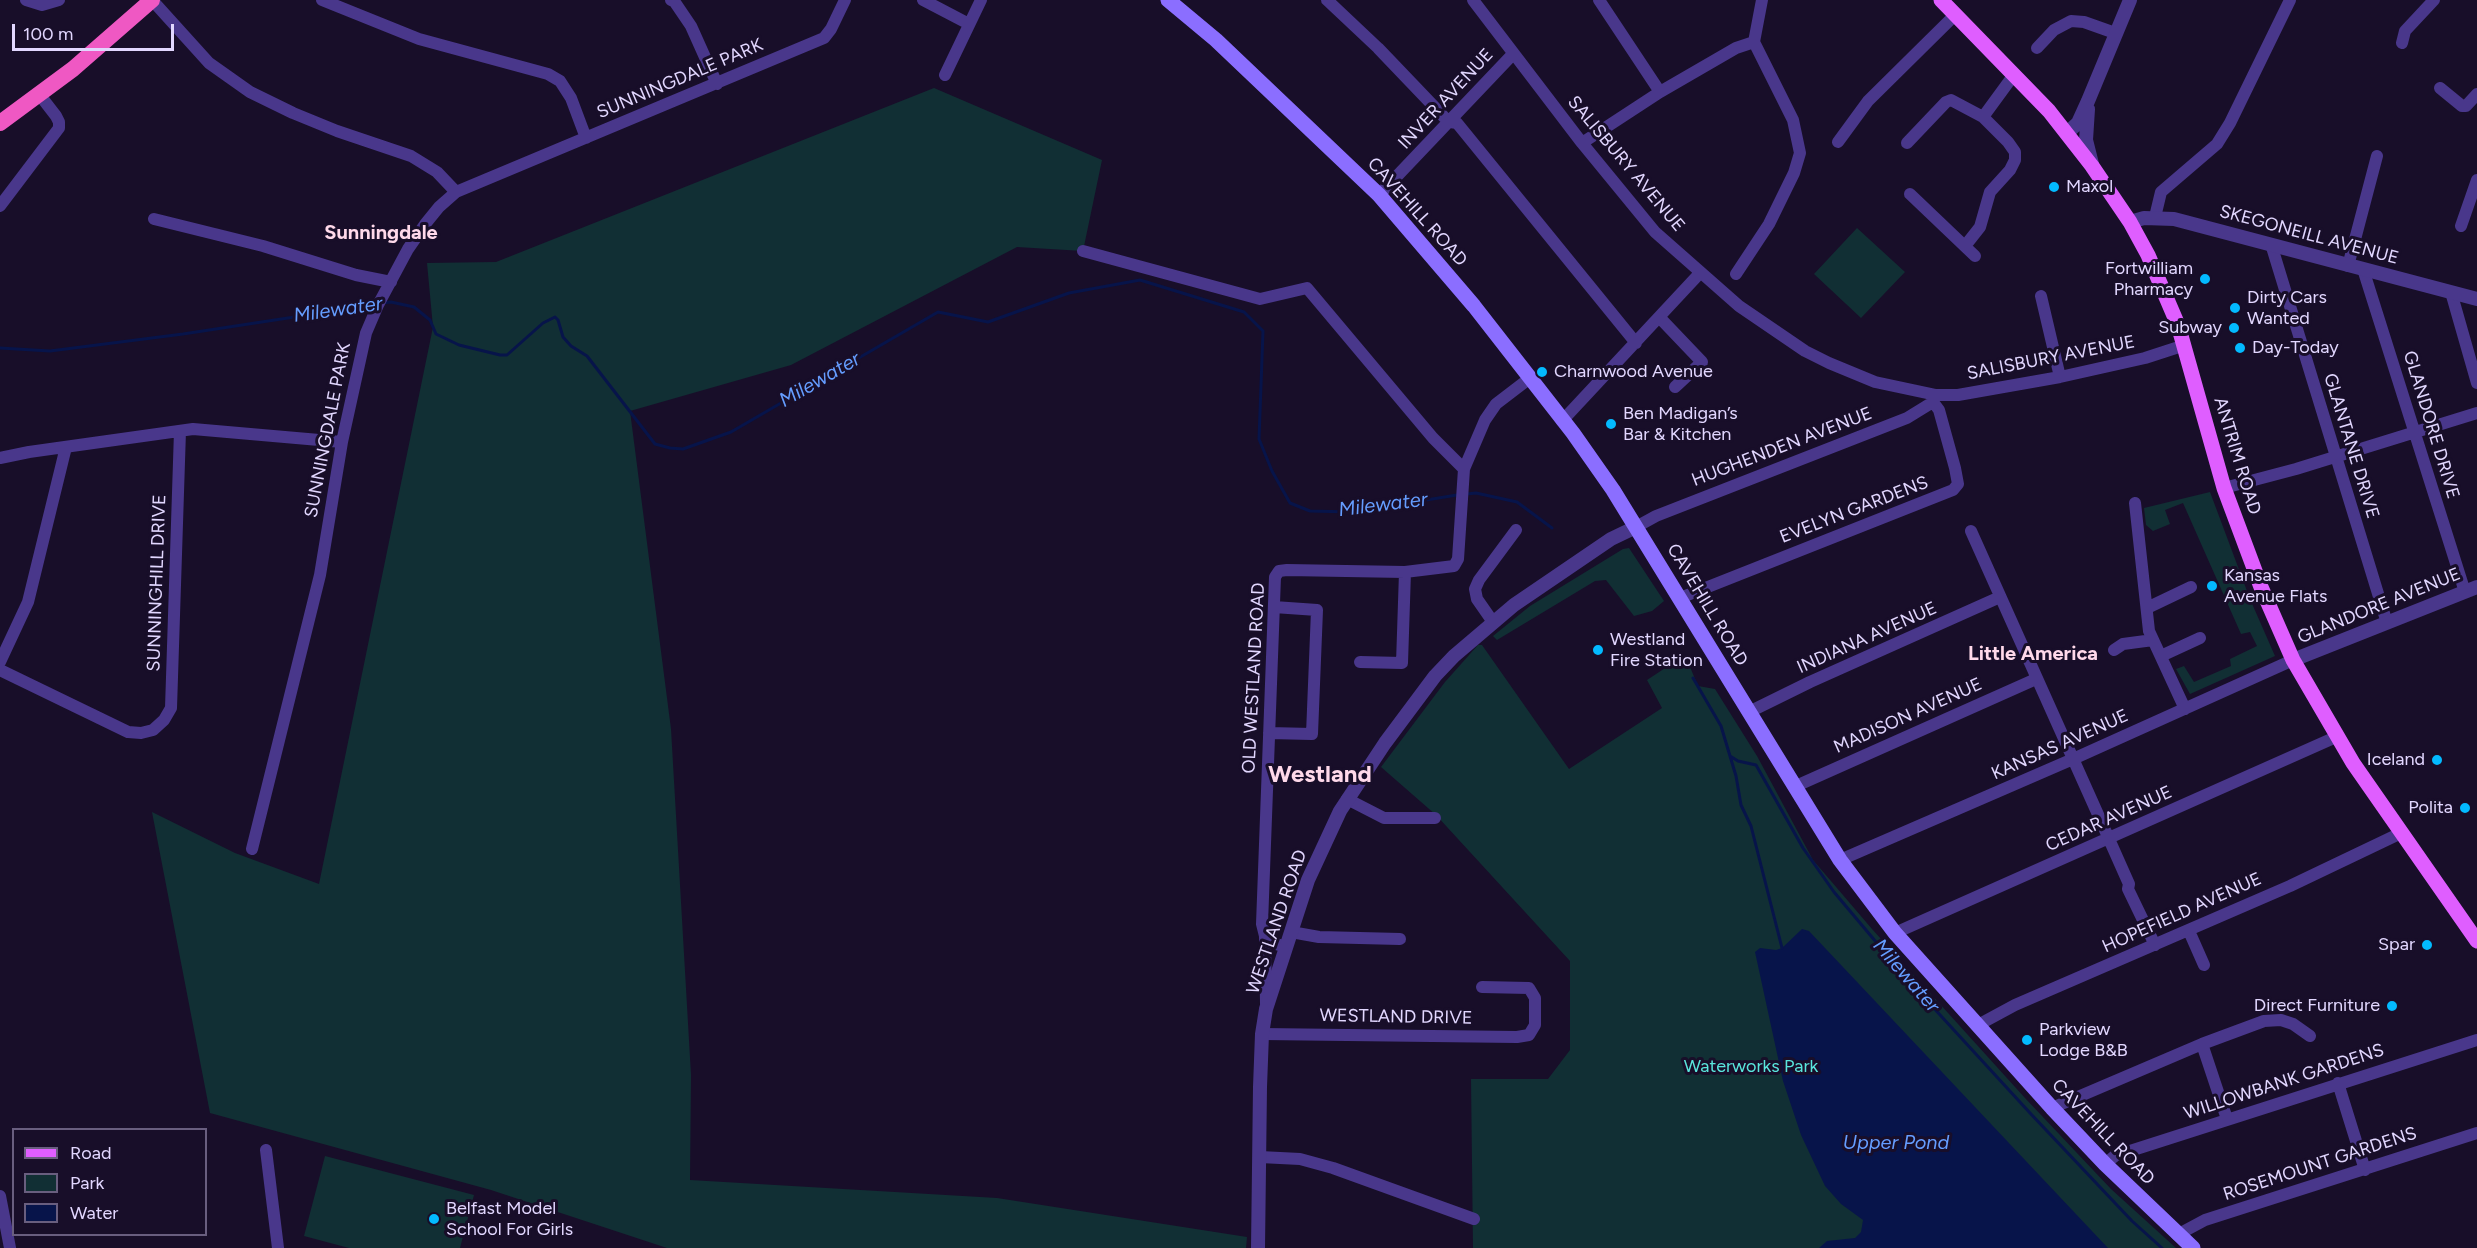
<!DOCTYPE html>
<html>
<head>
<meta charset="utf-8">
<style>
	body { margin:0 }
	#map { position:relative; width:2477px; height:1248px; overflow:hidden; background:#180e29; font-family:Figtree,sans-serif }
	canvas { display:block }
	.legend { position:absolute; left:12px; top:1128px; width:195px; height:108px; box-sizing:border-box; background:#180e29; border:2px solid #695e7f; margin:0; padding:8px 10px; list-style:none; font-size:18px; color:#e2d7ff }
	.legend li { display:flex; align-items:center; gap:12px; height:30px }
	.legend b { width:30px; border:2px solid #695e7f }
	.scale { position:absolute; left:12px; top:24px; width:162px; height:27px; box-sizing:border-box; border:3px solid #e2d7ff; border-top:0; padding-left:8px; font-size:18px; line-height:21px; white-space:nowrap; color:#e2d7ff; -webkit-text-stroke:4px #180e29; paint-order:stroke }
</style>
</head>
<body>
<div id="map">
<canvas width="2477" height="1248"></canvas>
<ul class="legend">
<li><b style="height:8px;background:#df5eff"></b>Road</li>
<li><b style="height:16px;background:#112f34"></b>Park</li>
<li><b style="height:16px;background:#07144a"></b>Water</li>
</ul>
<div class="scale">100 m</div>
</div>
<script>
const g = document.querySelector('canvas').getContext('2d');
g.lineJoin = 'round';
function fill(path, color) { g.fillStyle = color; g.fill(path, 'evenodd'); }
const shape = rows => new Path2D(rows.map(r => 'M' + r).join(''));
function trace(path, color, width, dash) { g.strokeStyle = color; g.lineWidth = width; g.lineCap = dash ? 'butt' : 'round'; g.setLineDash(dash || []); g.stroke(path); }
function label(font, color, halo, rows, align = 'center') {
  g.font = font + ' Figtree,sans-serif'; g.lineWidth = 6; g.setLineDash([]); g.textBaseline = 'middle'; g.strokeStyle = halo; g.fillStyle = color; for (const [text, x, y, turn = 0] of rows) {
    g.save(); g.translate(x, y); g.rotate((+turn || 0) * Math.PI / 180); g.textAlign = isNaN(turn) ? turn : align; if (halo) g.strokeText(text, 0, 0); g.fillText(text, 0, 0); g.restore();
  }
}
fill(shape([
	[934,88,1102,160,1083,251,1017,247,791,365,630,411,671,729,691,1075,690,1180,997,1198,1247,1237,1246,1248,667,1248,491,1190,210,1113,152,812,235,853,319,884,433,327,427,263,496,262],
	[1857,228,1905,272,1861,318,1814,274],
	[2210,492,2250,599,2275,656,2190,694,2176,669,2184,666,2194,682,2231,666,2230,659,2257,646,2250,632,2241,634,2183,503,2165,510,2170,524,2153,531,2146,525,2144,508],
	[1629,548,1664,601,1652,611,1634,616,1606,580,1595,581,1497,640,1493,636,1530,606,1623,549],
	[1478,645,1482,645,1569,769,1662,708,1647,680,1685,655,1698,686,1715,689,1757,756,1813,860,1872,929,2025,1098,2111,1189,2176,1248,1473,1248,1471,1079,1548,1079,1570,1050,1570,961,1436,815,1381,767,1445,682],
	[325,1156,474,1195,460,1248,349,1248,304,1236]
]), '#112f34');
fill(shape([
	[1802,929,1809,931,2108,1248,1819,1248,1827,1241,1855,1238,1861,1232,1863,1220,1841,1204,1825,1186,1801,1135,1783,1081,1755,952,1760,948,1776,950,1782,948]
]), '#07144a');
trace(shape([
	[382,303,391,302,414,307,430,320,436,334,459,345,500,355,507,355,543,323,555,317,558,320,563,337,571,346,587,356,655,444,670,448,683,449,731,432,938,312,988,322,1069,293,1140,280,1244,312,1263,331,1259,439,1272,471,1290,503,1310,511,1352,512,1457,495],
	[0,348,50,351,183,334,373,305],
	[1467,494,1476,493,1517,502,1552,528],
	[1693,678,1721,726,1736,776,1741,805,1751,826,1782,948],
	[1730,756,1738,761,1756,765,1803,848,1834,892,1908,980,2030,1113,2132,1221,2162,1248]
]), '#07144a', 3);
trace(shape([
	[26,0,42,5,59,0],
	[152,0,209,63,250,92,293,113,337,131,411,156,437,172,456,192],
	[322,0,419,39,548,74,560,81,571,98,586,138],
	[671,0,674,1,691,26,717,84],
	[923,0,969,24],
	[1327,0,1378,48,1444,117,1450,122,1457,123,1636,343],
	[1473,0,1582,143,1655,232,1739,306,1805,351,1829,363,1875,382,1936,395,1958,395,2060,377,2145,358,2185,345],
	[1599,0,1660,92],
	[2402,43,2405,31,2434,0],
	[2037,48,2054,30,2071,21,2084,22,2115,33],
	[945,75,981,0],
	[2440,88,2462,106,2466,106,2477,94],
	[1838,142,1868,101,1955,15],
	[1582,143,1660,92,1736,48,1754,42],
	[1907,143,1946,102,1951,100,1983,117],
	[1910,194,1975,256],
	[1379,195,1513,54],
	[0,206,59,128,59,122,56,116,39,94],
	[2155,217,2161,192,2217,144,2230,123,2290,0],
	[154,219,263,246,356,275,391,282],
	[2461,226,2477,180],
	[2271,244,2387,623],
	[1965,246,1980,227,1990,192,2010,170,2015,160,2015,152,2008,142,1983,117,2013,76],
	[1083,251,1260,299,1307,288,1433,438,1464,469],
	[2348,266,2377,156],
	[2363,269,2465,592],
	[1736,274,1769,224,1794,173,1800,153,1793,120,1754,42,1762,0],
	[2451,292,2477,383],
	[2041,296,2060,377],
	[1660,318,1702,362,1675,387],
	[1562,421,1700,273],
	[0,458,29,452,193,429,342,442],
	[2224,488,2296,469,2477,413],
	[2135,503,2149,631,2185,709],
	[1636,527,1656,516,1907,418,1933,402,1935,396],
	[1971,531,2109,839,2129,884,2128,889,2155,945],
	[1680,598,1953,490,1958,484,1955,468,1939,410,1933,402],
	[2147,608,2191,587],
	[1493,622,1477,599,1475,589,1479,580,1516,530],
	[2114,650,2123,644,2153,640],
	[2161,656,2200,638],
	[0,662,28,602,66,447],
	[1360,662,1402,663,1405,572],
	[0,670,128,732,141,733,153,730,164,720,171,708,180,431],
	[1749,712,1810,682,2000,597],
	[1269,733,1312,734,1317,610,1274,607],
	[1796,786,2036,679],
	[1347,799,1384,818,1435,818],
	[252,849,320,575,342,442,366,333,378,305,408,249,426,223,439,207,456,192,824,38,831,29,845,0],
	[1840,860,2073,759,2293,660],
	[2189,931,2204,965],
	[1291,932,1319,937,1400,939],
	[1895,933,2336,737],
	[1265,936,1266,1004],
	[1286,947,1273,943,1265,936,1262,924,1275,577,1279,571,1287,570,1405,572,1454,566,1458,559,1464,469,1485,420,1496,404,1530,378],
	[1978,1025,2015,1005,2290,886,2401,833],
	[1262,1034,1517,1037,1529,1035,1535,1025,1535,998,1529,988,1482,987],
	[2202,1044,2227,1119],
	[2338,1083,2365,1170],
	[2052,1108,2202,1044,2264,1021,2281,1020,2293,1024,2310,1036],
	[266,1150,278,1248],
	[1260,1157,1300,1159,1333,1168,1474,1219],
	[2105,1164,2116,1155,2130,1151,2477,1040],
	[0,1196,10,1248],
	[2177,1235,2205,1220,2477,1133]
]), '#49378b', 12);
trace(shape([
	[2088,109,2086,140,2092,164],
	[2067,133,2078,123,2088,101,2130,0],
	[2130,222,2144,218,2174,219,2477,299],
	[2293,660,2477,587],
	[1258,1248,1260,1087,1262,1034,1266,1009,1308,880,1340,811,1385,743,1435,676,1454,656,1514,605,1611,539,1636,527]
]), '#49378b', 14);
trace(shape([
	[1168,0,1216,40,1379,195,1474,306,1573,433,1613,490,1840,860,1895,933,2052,1108,2105,1164,2193,1248]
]), '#8b6eff', 15);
trace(shape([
	[1941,0,2049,111,2092,166,2130,222,2148,255,2178,325,2224,488,2261,587,2293,660,2353,763,2477,941]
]), '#df5eff', 15);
trace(shape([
	[0,123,73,69,152,0]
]), '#ef58c3', 16);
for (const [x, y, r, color] of [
	[2054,187,6,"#03baff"],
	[2205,279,6,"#03baff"],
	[2235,308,6,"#03baff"],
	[2234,328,6,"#03baff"],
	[2240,348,6,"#03baff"],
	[1542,372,6,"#03baff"],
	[1611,424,6,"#03baff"],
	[2212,586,6,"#03baff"],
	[1598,650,6,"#03baff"],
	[2437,760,6,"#03baff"],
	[2465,808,6,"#03baff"],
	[2427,945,6,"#03baff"],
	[2392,1006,6,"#03baff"],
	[2027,1040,6,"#03baff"],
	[434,1219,6,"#03baff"]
]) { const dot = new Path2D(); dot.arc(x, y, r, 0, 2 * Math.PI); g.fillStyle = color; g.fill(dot); trace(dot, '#180e29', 2); }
label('18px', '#e2d7ff', '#180e29', [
	["SUNNINGDALE PARK",680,79,-23],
	["INVER AVENUE",1446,99,-47],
	["SALISBURY AVENUE",1626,164,50],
	["CAVEHILL ROAD",1417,212,48],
	["SKEGONEILL AVENUE",2309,235,15],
	["SALISBURY AVENUE",2051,358,-11],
	["GLANDORE DRIVE",2431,425,73],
	["SUNNINGDALE PARK",328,430,-79],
	["GLANTANE DRIVE",2351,446,73],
	["HUGHENDEN AVENUE",1782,447,-21],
	["ANTRIM ROAD",2237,456,73],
	["EVELYN GARDENS",1854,510,-21],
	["SUNNINGHILL DRIVE",157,583,-88],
	["CAVEHILL ROAD",1707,605,59],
	["GLANDORE AVENUE",2379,606,-22],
	["INDIANA AVENUE",1867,638,-24],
	["OLD WESTLAND ROAD",1254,678,-87],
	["MADISON AVENUE",1908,716,-24],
	["KANSAS AVENUE",2060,745,-24],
	["CEDAR AVENUE",2109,819,-24],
	["HOPEFIELD AVENUE",2182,913,-24],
	["WESTLAND ROAD",1277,922,-71],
	["WESTLAND DRIVE",1396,1017,1],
	["WILLOWBANK GARDENS",2284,1082,-18],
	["CAVEHILL ROAD",2103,1132,46],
	["ROSEMOUNT GARDENS",2320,1164,-18]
]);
label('18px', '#e2d7ff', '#180e29', [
	["Maxol",2066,187],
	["Fortwilliam",2193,269,"right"],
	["Pharmacy",2193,290,"right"],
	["Dirty Cars",2247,298],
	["Wanted",2247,319],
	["Subway",2222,328,"right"],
	["Day-Today",2252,348],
	["Charnwood Avenue",1554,372],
	["Ben Madigan’s",1623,414],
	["Bar & Kitchen",1623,435],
	["Kansas",2224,576],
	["Avenue Flats",2224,597],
	["Westland",1610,640],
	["Fire Station",1610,661],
	["Iceland",2425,760,"right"],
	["Polita",2453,808,"right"],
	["Spar",2415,945,"right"],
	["Direct Furniture",2380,1006,"right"],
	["Parkview",2039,1030],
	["Lodge B&B",2039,1051],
	["Belfast Model",446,1209],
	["School For Girls",446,1230]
], 'left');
label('18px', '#5ae7dd', '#180e29', [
	["Waterworks Park",1751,1067]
]);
label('bold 20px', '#ffd9ea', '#180e29', [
	["Sunningdale",381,233],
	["Little America",2033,654]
]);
label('italic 20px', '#659dff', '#180e29', [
	["Milewater",338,310,-8],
	["Milewater",820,380,-30],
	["Milewater",1383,505,-7],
	["Milewater",1906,976,49],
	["Upper Pond",1896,1143]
]);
label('bold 24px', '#ffd9ea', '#180e29', [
	["Westland",1320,775]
]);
</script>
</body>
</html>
